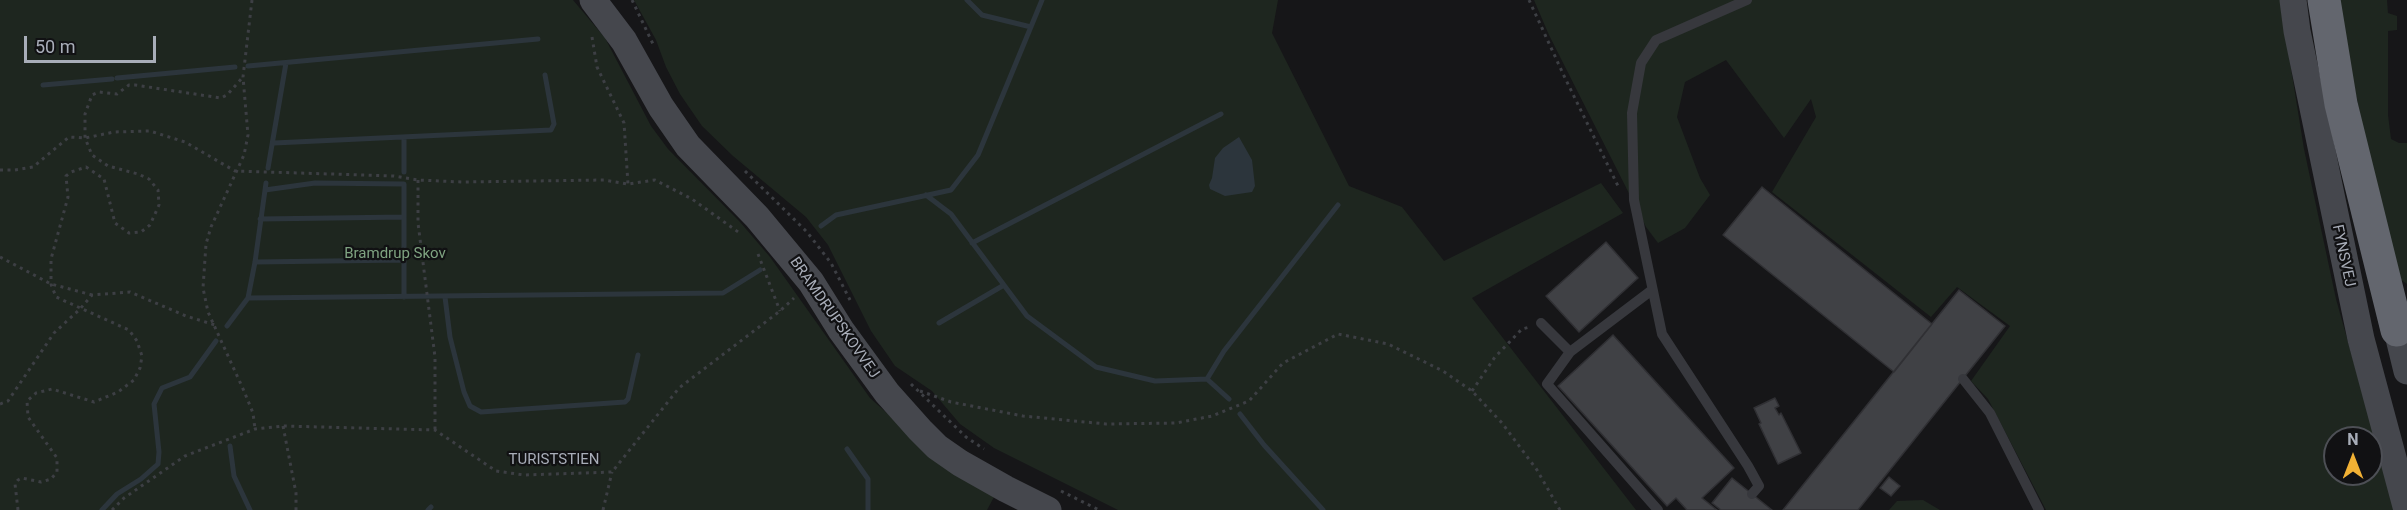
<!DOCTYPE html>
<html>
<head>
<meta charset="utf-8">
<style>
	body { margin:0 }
	#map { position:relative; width:2407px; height:510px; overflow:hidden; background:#161618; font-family:Roboto,sans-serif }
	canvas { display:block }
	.north { position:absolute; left:2323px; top:426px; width:60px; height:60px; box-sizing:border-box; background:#111113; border:2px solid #4d4f55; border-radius:50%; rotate:0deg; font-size:16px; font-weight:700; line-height:24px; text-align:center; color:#a8adb8 }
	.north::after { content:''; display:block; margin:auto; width:21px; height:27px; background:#f2b134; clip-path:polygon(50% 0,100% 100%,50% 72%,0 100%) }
	.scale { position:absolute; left:24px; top:36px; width:132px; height:27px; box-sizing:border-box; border:3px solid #a8adb8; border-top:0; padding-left:8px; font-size:18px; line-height:21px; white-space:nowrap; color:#a8adb8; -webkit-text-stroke:4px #111113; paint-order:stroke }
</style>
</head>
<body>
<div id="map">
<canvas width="2407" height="510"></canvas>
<div class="north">N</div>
<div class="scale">50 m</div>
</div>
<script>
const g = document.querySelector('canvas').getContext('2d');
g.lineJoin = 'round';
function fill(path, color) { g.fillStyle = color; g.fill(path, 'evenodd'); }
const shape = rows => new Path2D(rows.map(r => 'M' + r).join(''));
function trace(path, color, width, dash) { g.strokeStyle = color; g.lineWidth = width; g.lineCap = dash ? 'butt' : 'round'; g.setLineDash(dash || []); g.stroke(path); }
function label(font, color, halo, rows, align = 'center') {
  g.font = font + ' Roboto,sans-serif'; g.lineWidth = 4.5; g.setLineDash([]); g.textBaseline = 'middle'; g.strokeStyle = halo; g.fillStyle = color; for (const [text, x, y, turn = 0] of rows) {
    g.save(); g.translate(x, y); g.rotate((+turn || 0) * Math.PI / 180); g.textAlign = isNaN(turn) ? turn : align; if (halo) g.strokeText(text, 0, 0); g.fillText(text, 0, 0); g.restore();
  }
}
fill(shape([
	[0,0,573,0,605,38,651,126,668,149,740,222,770,257,870,398,934,455,994,497,987,510,0,510],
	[634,0,1278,0,1272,33,1349,186,1402,207,1444,261,1601,183,1623,213,1472,298,1636,510,1118,510,994,448,960,424,932,391,895,366,871,331,828,245,806,217,733,156,702,126,680,94,666,67,656,40],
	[1534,0,2280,0,2304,149,2336,299,2395,510,2046,510,1988,399,1971,381,2010,326,1957,287,1931,317,1772,192,1816,117,1811,99,1784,138,1726,60,1685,82,1677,117,1700,178,1710,195,1685,228,1658,243,1646,227,1549,35],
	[2335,438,2371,438,2371,474,2335,474],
	[2337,0,2387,0,2388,13,2397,16,2397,30,2388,31,2388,115,2391,139,2399,143,2407,143,2407,284,2395,276,2350,67],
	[1923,500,1940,510,1889,510,1897,501]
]), '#1e261f');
fill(shape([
	[1239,137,1252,160,1255,186,1252,192,1225,196,1210,189,1209,185,1212,178,1215,158,1223,148]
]), '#2c353c');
trace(shape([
	[967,0,982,15,1031,27],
	[248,66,538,39],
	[117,78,235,67],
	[43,85,112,79],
	[404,137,404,172],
	[274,143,551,130,554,124,545,75],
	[268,168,286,63],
	[265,190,315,183,404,184,404,297],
	[926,195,951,214,1027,316,1096,367,1155,381,1207,379,1224,351,1338,205],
	[260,219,404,217],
	[821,226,836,215,951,190,978,155,1042,0],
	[972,243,1221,114],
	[255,262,404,260],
	[445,297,450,337,464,392,470,406,481,412,625,402,628,399,638,355],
	[248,298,723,293,760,270],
	[939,323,1004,285],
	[227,326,248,298,255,262,266,183],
	[1207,379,1229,399],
	[1240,414,1264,445,1323,510],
	[230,446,234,476,250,510],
	[847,449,868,479,868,510],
	[102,510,117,494,141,479,158,464,159,452,154,404,162,388,190,377,216,341],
	[428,510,431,507]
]), '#2c353c', 5);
const building = shape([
	[1762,187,1932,324,1894,372,1723,235,1762,187],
	[1606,242,1638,278,1579,332,1546,296,1606,242],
	[1959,290,2005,326,1858,510,1783,510,1959,290],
	[1613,335,1734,468,1702,498,1717,510,1687,510,1676,498,1667,506,1558,386,1613,335],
	[1775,398,1779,406,1775,408,1779,415,1781,413,1801,453,1778,464,1759,424,1761,423,1754,408,1775,398],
	[1889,477,1900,486,1891,496,1880,488,1889,477],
	[1732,478,1772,510,1721,510,1712,503,1732,478]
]);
fill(building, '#404145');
trace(building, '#303034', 1.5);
trace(shape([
	[252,0,243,77,248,135,244,155,211,227,206,244,203,288,208,312,244,391,253,413,255,429],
	[632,0,653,44],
	[1529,0,1565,78,1619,188],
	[592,37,597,67,624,123,628,184],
	[0,170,15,170,33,167,69,137,85,138,114,132,150,131,185,142,235,171,394,176,418,180,462,182,604,180,628,184,655,180,692,199,741,234],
	[745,171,807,232,831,263,850,300],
	[418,180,418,223,435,357,435,429],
	[758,254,780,311],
	[0,257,51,284,92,295],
	[911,384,966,437,984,449],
	[920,391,951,402,1023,416,1106,424,1176,423,1212,416,1249,401,1283,363,1338,334,1388,344,1443,371,1472,391,1502,423,1537,470,1560,510],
	[1472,391,1495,357,1522,329,1530,327],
	[0,404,8,401,54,333,80,309,92,295,130,292,186,316,215,325],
	[283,426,296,493,296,510],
	[1061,491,1099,510],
	[18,510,15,484,18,480,22,478,41,482,51,479,57,472,57,458,28,417,27,401,36,393,52,389,94,402,118,392,134,380,140,368,142,356,137,341,129,330,56,297,51,284,51,259,68,197,66,176,71,172,86,167,104,179,115,223,129,233,141,232,150,225,159,205,158,190,149,179,138,174,108,166,92,155,85,138,85,114,92,95,99,92,117,94,129,85,135,85,221,98,227,95,243,77],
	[112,510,124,498,185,456,255,429,283,426,435,430,496,471,524,475,612,472,679,388,780,311,794,298],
	[603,510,612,472]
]), '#3d3f44', 3, [3, 4.5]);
trace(shape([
	[1747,0,1656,40,1641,63,1632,113,1634,200,1662,334,1748,466,1759,486,1752,494],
	[1541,323,1570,352,1652,290],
	[1570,352,1547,384,1658,510],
	[1963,379,1990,413,2039,510]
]), '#37383d', 10);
trace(shape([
	[593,0,624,41,661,107,688,146,757,217,811,282,841,330,887,393,920,430,937,447,960,463,1006,489,1048,510],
	[2293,0,2297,31,2361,339,2407,510],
	[2397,330,2407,371]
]), '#45474d', 27);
trace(shape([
	[2324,0,2341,104,2397,330]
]), '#63666e', 33);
label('15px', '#7fa381', '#111113', [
	["Bramdrup Skov",395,254]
]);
label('15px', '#a8adb8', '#111113', [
	["FYNSVEJ",2343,256,78],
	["BRAMDRUPSKOVVEJ",834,318,55],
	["TURISTSTIEN",554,460]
]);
</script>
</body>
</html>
